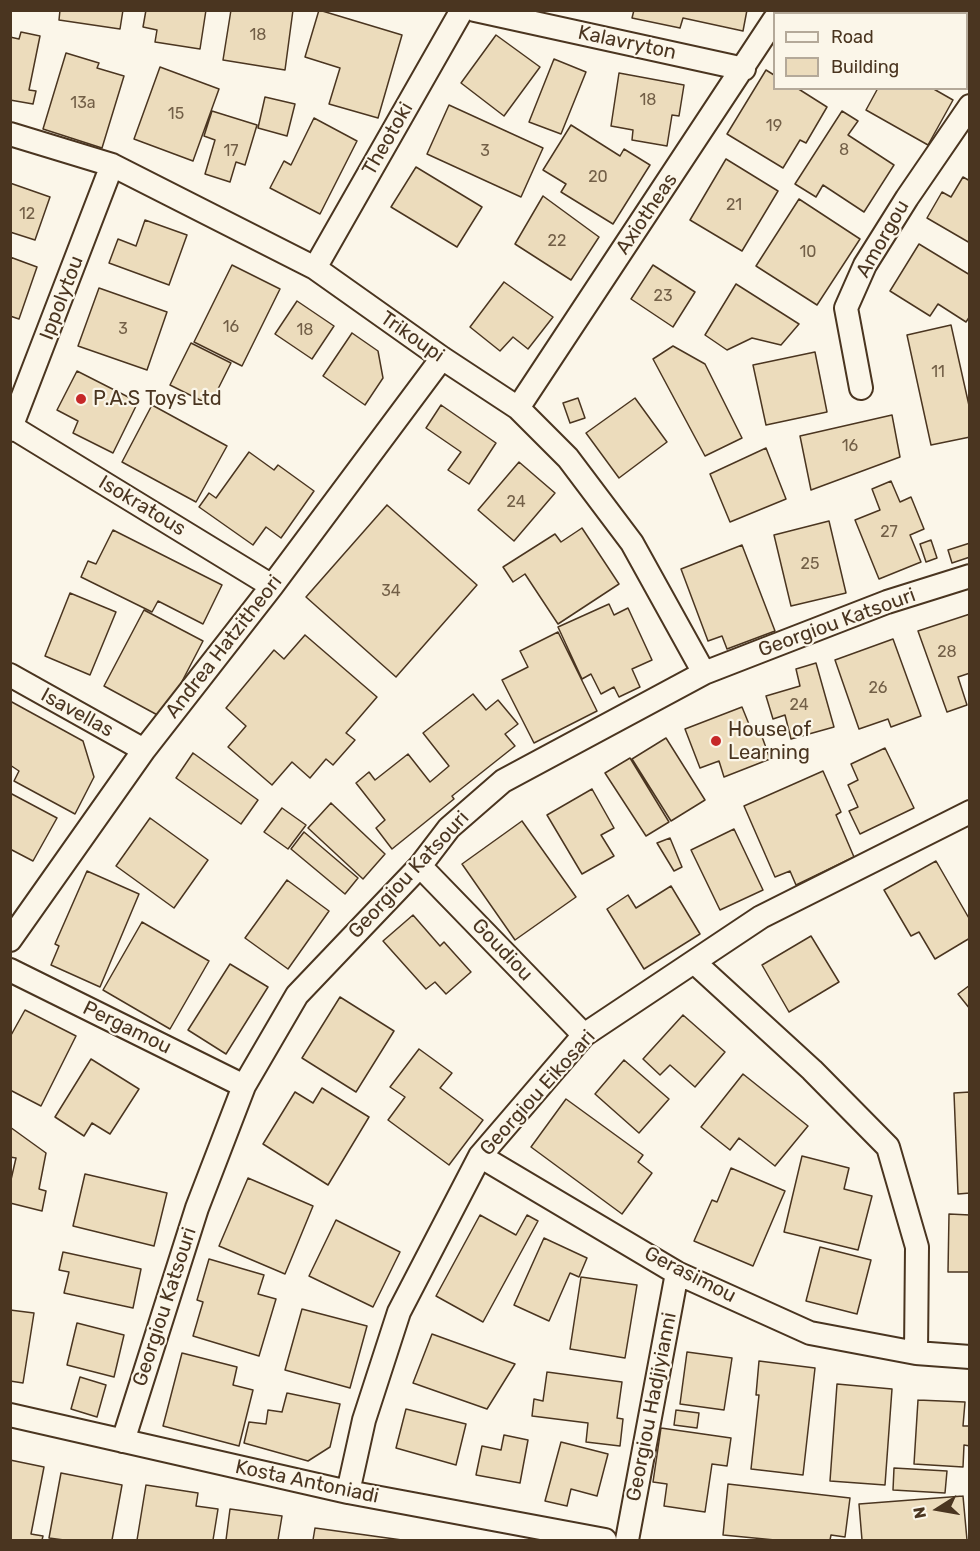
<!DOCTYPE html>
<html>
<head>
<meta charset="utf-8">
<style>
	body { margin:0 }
	#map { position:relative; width:980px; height:1551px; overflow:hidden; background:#fbf6e9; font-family:Rubik,sans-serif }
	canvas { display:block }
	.frame { position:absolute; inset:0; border:12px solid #4a3520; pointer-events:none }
	.legend { position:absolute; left:773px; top:12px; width:195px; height:78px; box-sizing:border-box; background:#fbf6e9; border:2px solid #b4a999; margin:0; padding:8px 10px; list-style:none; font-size:18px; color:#4a3520 }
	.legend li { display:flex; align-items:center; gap:12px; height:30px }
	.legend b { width:30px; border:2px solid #b4a999 }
	.north { position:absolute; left:908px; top:1479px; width:60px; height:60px; -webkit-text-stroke:4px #fbf6e9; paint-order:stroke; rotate:259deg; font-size:16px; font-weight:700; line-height:24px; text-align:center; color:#4a3520 }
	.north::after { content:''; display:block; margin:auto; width:21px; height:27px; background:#4a3520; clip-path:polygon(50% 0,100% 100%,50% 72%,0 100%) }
</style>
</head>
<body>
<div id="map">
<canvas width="980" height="1551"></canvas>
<div class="frame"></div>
<ul class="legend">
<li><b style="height:8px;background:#fbf6e9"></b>Road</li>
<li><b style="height:16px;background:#ecdcbc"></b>Building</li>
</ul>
<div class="north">N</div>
</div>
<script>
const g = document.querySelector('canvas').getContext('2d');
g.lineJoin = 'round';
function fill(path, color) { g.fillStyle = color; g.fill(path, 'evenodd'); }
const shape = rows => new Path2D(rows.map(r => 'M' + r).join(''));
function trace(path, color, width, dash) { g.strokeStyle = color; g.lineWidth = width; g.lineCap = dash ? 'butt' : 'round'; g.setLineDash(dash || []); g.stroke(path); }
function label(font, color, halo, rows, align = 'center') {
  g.font = font + ' Rubik,sans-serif'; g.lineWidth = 4.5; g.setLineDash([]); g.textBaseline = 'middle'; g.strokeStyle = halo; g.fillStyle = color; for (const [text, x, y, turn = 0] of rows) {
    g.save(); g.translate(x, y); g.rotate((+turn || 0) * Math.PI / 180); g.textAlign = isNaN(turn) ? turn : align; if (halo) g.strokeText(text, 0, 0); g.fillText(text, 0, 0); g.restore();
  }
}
const building = shape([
	[60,10,123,10,120,29,59,20,60,10],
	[146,10,206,10,200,49,155,42,157,30,143,27,146,10],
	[231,10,293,10,285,70,223,60,231,10],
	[319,10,402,35,378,118,329,104,340,68,305,57,319,10],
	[634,10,747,10,743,31,683,18,680,28,632,18,634,10],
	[827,10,885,10,883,14,832,14,827,10],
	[905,10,918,10,924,14,903,14,905,10],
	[928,10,970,10,970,33,966,31,966,14,933,14,928,10],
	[21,32,40,36,29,90,36,91,33,104,10,100,10,37,19,39,21,32],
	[496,35,540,67,504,116,461,83,496,35],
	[966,35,970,37,970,65,966,71,966,35],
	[66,53,99,63,97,68,124,76,102,148,43,129,66,53],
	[554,59,586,72,561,134,529,122,554,59],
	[160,67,219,89,193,161,134,139,160,67],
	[766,70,774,75,774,88,797,88,827,107,806,143,800,140,783,168,727,134,766,70],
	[619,73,684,85,679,116,672,115,667,146,632,140,633,130,611,126,619,73],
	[878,88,932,88,953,100,928,145,866,110,878,88],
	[265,97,295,104,287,136,258,128,265,97],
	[449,105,543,148,521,197,427,154,449,105],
	[212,111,257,125,245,165,236,162,230,182,205,174,215,140,204,136,212,111],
	[842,111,858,121,848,135,894,165,864,212,823,185,816,197,795,184,842,111],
	[314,118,357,141,320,214,270,188,284,161,291,165,314,118],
	[571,125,620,156,624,149,650,165,613,224,561,192,566,184,543,170,571,125],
	[726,159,778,191,742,251,690,220,726,159],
	[416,167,482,207,457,247,391,207,416,167],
	[963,177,970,181,970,243,927,218,942,192,951,197,963,177],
	[10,183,50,197,35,240,10,232,10,183],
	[543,196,599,237,571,280,515,244,543,196],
	[799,199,860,239,817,305,756,266,799,199],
	[145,220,187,235,169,285,109,263,118,239,136,246,145,220],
	[919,244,970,275,970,316,966,322,938,304,930,316,890,291,919,244],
	[10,257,37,267,19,319,10,316,10,257],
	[232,265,280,289,242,366,194,342,232,265],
	[653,265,695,292,673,327,631,299,653,265],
	[504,282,553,317,528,349,513,337,500,351,470,327,504,282],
	[736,284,799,324,781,345,752,338,727,350,705,335,736,284],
	[99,288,167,312,147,370,78,346,99,288],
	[297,301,334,326,312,359,275,334,297,301],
	[951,325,970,410,970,437,931,445,907,335,951,325],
	[352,333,378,351,383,378,365,405,323,376,352,333],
	[191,343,231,363,210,405,170,385,191,343],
	[673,346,705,364,742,438,705,456,653,359,673,346],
	[815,352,827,412,766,425,753,365,815,352],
	[77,371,138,402,113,453,73,433,78,421,57,410,77,371],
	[578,398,585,418,570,423,563,403,578,398],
	[635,398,667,442,619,478,586,433,635,398],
	[152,405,227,446,196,502,122,462,152,405],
	[441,405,496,443,469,484,448,470,461,452,426,428,441,405],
	[892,415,900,457,811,490,800,436,892,415],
	[766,448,786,499,730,522,710,474,766,448],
	[249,452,274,470,278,465,314,491,281,538,266,527,253,545,199,507,209,493,216,498,249,452],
	[519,462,555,493,514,541,478,510,519,462],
	[891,481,900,502,911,497,924,529,910,535,921,562,879,579,855,520,880,510,872,489,891,481],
	[387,505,477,585,396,677,306,597,387,505],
	[829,521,846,593,791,606,774,535,829,521],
	[582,528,619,584,558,624,525,574,513,582,503,567,555,534,561,542,582,528],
	[113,530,222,585,203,624,158,601,152,612,81,577,88,561,96,564,113,530],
	[931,540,937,558,926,562,920,544,931,540],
	[970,543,970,557,952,563,948,550,970,543],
	[742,545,775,631,727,649,722,636,708,641,681,569,742,545],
	[70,593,116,612,90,675,45,656,70,593],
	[609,604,614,615,628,608,652,660,632,669,640,687,619,697,614,687,601,694,591,674,582,679,558,627,609,604],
	[144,610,203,641,163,718,104,686,144,610],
	[970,614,970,673,958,677,967,705,947,712,918,631,970,614],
	[558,632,597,711,534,743,502,680,528,667,520,651,558,632],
	[305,635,377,697,346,733,355,740,333,765,326,759,310,778,292,762,272,785,228,747,246,726,226,708,274,650,284,659,305,635],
	[893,639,921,716,891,727,888,719,859,729,835,660,893,639],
	[816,663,834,727,791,739,785,715,773,719,766,696,800,686,796,669,816,663],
	[473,694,486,710,498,700,518,724,505,734,515,746,452,796,454,799,392,849,376,828,385,820,356,783,369,772,375,780,408,754,430,782,449,766,423,733,473,694],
	[10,701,83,741,94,777,75,814,14,781,19,771,10,765,10,701],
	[742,707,753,734,760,731,770,759,724,777,719,761,700,768,685,729,742,707],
	[666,738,705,800,671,821,632,759,666,738],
	[885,748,914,808,860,834,849,811,858,807,848,785,858,780,851,764,885,748],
	[193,753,258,800,241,824,176,778,193,753],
	[630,758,669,822,646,836,605,773,630,758],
	[823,771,841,812,836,815,854,857,796,885,790,871,775,877,744,806,823,771],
	[592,789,614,828,601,835,614,856,582,874,547,815,592,789],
	[10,793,57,818,33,861,10,849,10,793],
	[331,803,385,854,363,879,308,828,331,803],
	[282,808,306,825,288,849,264,832,282,808],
	[150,818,208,860,174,908,116,866,150,818],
	[522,821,576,897,515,940,462,864,522,821],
	[734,829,763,890,720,910,691,850,734,829],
	[304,832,358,878,345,894,291,849,304,832],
	[670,838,682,867,674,871,657,843,670,838],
	[936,861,970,920,970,938,935,959,919,932,911,936,884,890,936,861],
	[87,871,139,894,100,987,51,965,59,946,55,944,87,871],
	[287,880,329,911,288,969,245,938,287,880],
	[671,886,700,934,644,969,607,909,628,895,636,908,671,886],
	[413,915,440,946,444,942,471,972,446,994,435,982,426,989,383,941,413,915],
	[142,922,209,961,170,1029,103,990,142,922],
	[811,936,839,982,789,1012,762,965,811,936],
	[230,964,268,987,226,1054,188,1030,230,964],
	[970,985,970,1009,958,994,970,985],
	[340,997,394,1031,356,1092,302,1058,340,997],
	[25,1010,76,1036,41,1106,10,1090,10,1037,25,1010],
	[683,1015,725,1052,695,1087,670,1065,660,1075,643,1059,683,1015],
	[419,1049,452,1073,440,1088,483,1120,449,1165,388,1120,405,1097,390,1087,419,1049],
	[91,1059,139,1089,110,1134,92,1123,84,1136,55,1117,91,1059],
	[624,1060,669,1099,639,1133,595,1094,624,1060],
	[743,1074,808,1126,775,1166,739,1138,730,1150,701,1127,743,1074],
	[322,1088,369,1117,328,1185,263,1144,295,1092,313,1103,322,1088],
	[970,1092,970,1193,958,1194,954,1093,970,1092],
	[566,1099,643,1155,638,1162,652,1173,622,1214,531,1147,566,1099],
	[10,1127,46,1153,39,1189,46,1191,42,1211,10,1203,10,1184,16,1158,10,1157,10,1127],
	[802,1156,849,1168,844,1189,872,1196,858,1250,784,1232,802,1156],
	[731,1168,785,1191,753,1266,694,1241,712,1200,717,1202,731,1168],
	[85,1174,167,1193,154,1246,73,1226,85,1174],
	[248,1178,313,1206,285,1274,219,1246,248,1178],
	[949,1214,970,1215,970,1272,948,1272,949,1214],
	[480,1215,516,1235,527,1215,538,1221,483,1322,436,1296,480,1215],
	[336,1220,400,1252,373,1307,309,1276,336,1220],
	[544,1238,587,1258,579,1277,570,1273,549,1321,514,1305,544,1238],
	[820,1247,871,1260,857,1314,806,1301,820,1247],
	[63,1252,141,1269,133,1308,64,1293,69,1272,59,1270,63,1252],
	[209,1259,264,1275,258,1294,276,1299,259,1356,193,1336,203,1302,197,1300,209,1259],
	[581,1277,637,1285,625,1358,570,1349,581,1277],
	[302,1309,367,1326,350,1388,285,1370,302,1309],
	[10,1310,34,1313,23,1383,10,1381,10,1310],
	[77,1323,124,1335,114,1377,67,1365,77,1323],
	[432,1334,515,1364,487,1409,413,1383,432,1334],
	[687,1352,732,1358,724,1410,680,1404,687,1352],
	[182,1353,237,1367,233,1385,253,1390,239,1446,163,1426,182,1353],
	[759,1361,815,1368,803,1475,751,1469,759,1395,756,1395,759,1361],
	[547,1372,622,1382,617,1418,623,1419,620,1446,586,1442,588,1423,532,1416,534,1399,543,1401,547,1372],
	[80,1377,106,1385,97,1417,71,1409,80,1377],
	[837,1384,892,1389,885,1485,830,1481,837,1384],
	[287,1393,340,1404,330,1447,308,1461,244,1443,249,1422,266,1424,268,1410,282,1412,287,1393],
	[918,1400,965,1402,963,1426,970,1426,970,1446,964,1445,963,1467,914,1464,918,1400],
	[406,1409,466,1424,456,1465,396,1448,406,1409],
	[676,1410,699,1413,697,1428,674,1425,676,1410],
	[661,1428,731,1438,727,1466,712,1464,705,1512,664,1506,667,1484,653,1482,661,1428],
	[504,1435,528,1440,520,1483,476,1475,482,1446,501,1450,504,1435],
	[561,1442,608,1454,597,1496,571,1489,567,1506,545,1501,561,1442],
	[10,1460,44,1467,31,1534,43,1536,42,1540,10,1540,10,1460],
	[894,1468,947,1471,945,1493,893,1490,894,1468],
	[61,1473,122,1485,112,1540,64,1540,49,1538,61,1473],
	[728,1484,850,1498,845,1537,831,1535,830,1540,775,1540,723,1535,728,1484],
	[146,1485,198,1493,196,1506,218,1509,213,1540,137,1540,146,1485],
	[963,1496,967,1540,862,1540,859,1504,963,1496],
	[230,1509,282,1516,278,1540,226,1540,230,1509],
	[315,1528,402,1540,313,1540,315,1528]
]);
fill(building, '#ecdcbc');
trace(building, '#4a3520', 1.5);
const street = shape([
	[475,10,744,69],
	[10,134,112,165,315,268,442,358,518,408,568,458,632,543,704,673],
	[315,268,462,10],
	[861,388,846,308,865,265,907,198,970,106],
	[518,408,774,20],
	[12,427,272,586],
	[10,430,112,165],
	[10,675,144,750],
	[420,866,584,1035],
	[10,940,144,750,272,586,442,358],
	[694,962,812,1070,888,1147,917,1247,916,1353],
	[10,970,244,1086],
	[480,1156,677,1273,810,1333,916,1353,970,1357],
	[10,1415,348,1492,605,1540],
	[123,1441,197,1208,244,1086,297,995,420,866,449,828,503,781,704,673,887,602,970,576],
	[348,1492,364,1420,399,1312,480,1156,584,1035,761,917,970,812],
	[627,1540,677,1273]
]);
trace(street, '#4a3520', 26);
trace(street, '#fbf6e9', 22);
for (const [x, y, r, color] of [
	[81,399,6,"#c62828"],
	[716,741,6,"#c62828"]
]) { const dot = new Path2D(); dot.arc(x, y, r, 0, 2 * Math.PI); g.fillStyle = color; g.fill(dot); trace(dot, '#fbf6e9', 2); }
label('16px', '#725f47', null, [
	["18",258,35],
	["18",648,100],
	["13a",83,103],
	["15",176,114],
	["19",774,126],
	["8",844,150],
	["17",231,151],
	["3",485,151],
	["20",598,177],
	["21",734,205],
	["12",27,214],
	["22",557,241],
	["10",808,252],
	["23",663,296],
	["16",231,327],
	["3",123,329],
	["18",305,330],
	["11",938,372],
	["16",850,446],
	["24",516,502],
	["27",889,532],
	["25",810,564],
	["34",391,591],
	["28",947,652],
	["26",878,688],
	["24",799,705]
]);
label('20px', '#4a3520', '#fbf6e9', [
	["Kalavryton",627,43,12],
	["Theotoki",388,139,-60],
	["Axiotheas",647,214,-56],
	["Amorgou",883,239,-60],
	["Ippolytou",62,298,-69],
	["Trikoupi",412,337,35],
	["Isokratous",142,506,31],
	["Georgiou Katsouri",837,623,-20],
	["Andrea Hatzitheori",224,647,-52],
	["Isavellas",77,713,29],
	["Georgiou Katsouri",409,875,-47],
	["Goudiou",502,950,46],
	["Pergamou",127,1028,26],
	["Georgiou Eikosari",538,1093,-48],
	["Gerasimou",690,1275,27],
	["Georgiou Katsouri",165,1307,-72],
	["Georgiou Hadjiyianni",652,1407,-79],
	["Kosta Antoniadi",307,1482,12]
]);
label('20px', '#4a3520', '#fbf6e9', [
	["P.A.S Toys Ltd",93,399],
	["House of",728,730],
	["Learning",728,753]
], 'left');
</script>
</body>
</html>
